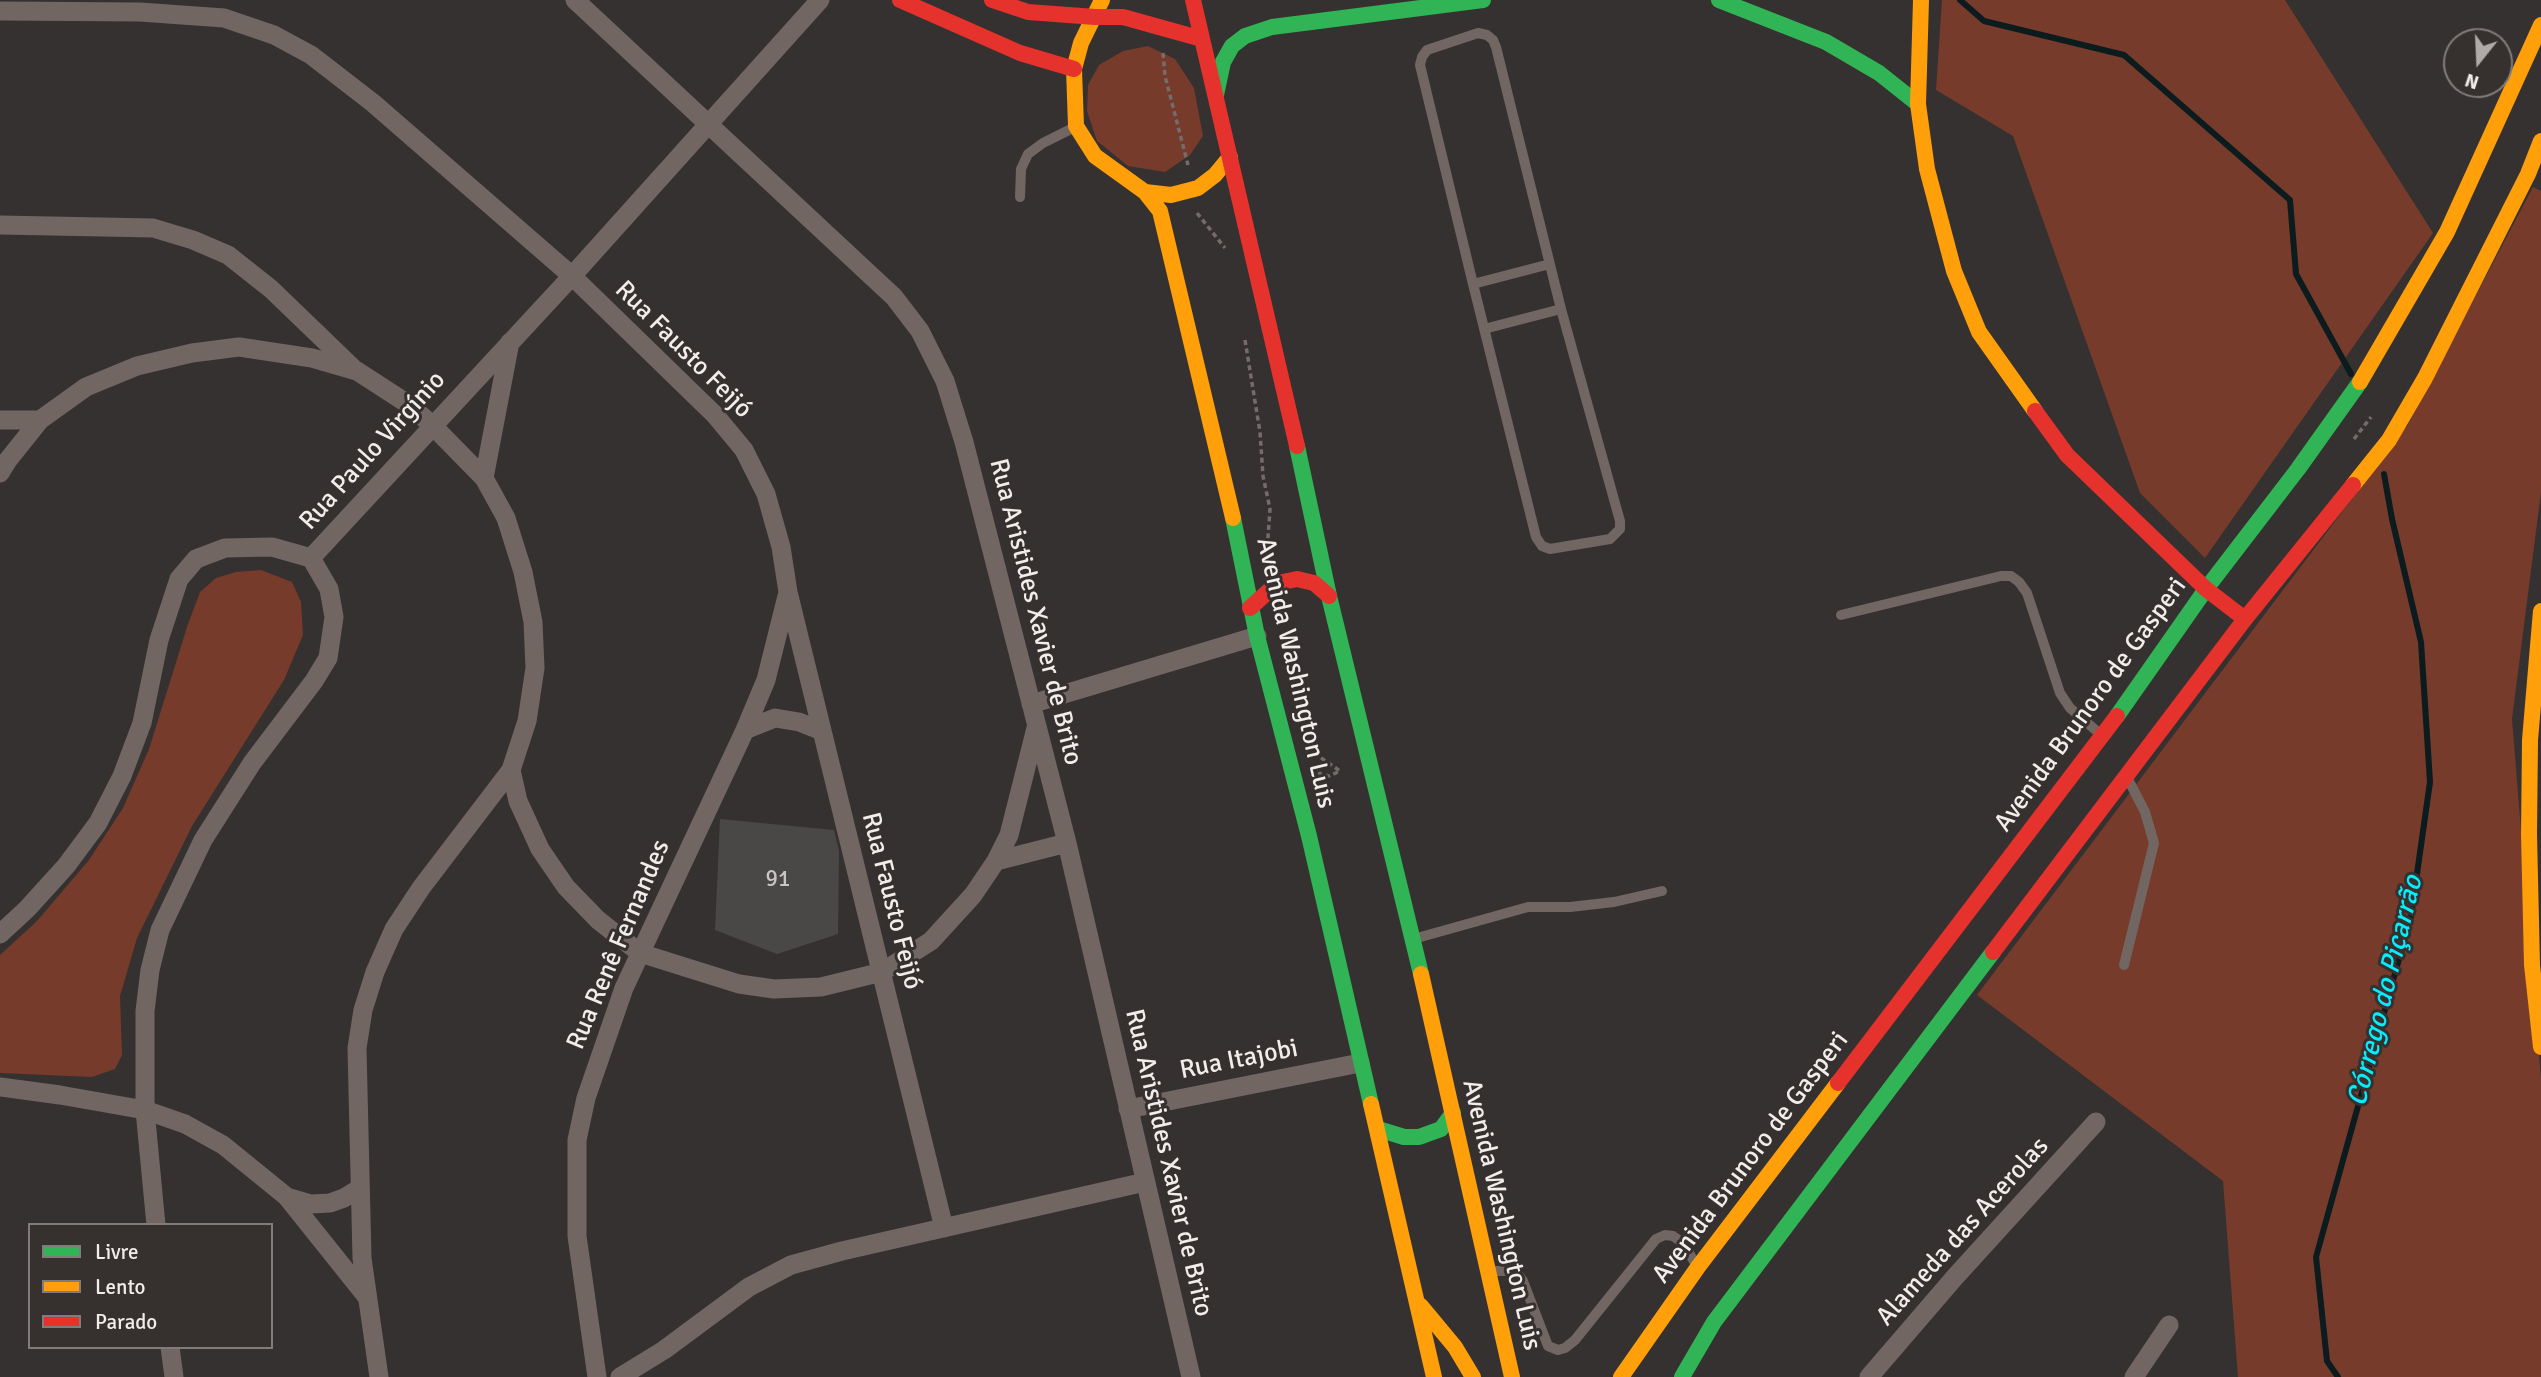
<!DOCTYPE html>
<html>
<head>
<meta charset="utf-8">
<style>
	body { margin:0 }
	#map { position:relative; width:2541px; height:1377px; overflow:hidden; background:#353130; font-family:Signika,sans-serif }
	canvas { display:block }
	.legend { position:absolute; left:28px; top:1223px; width:245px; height:126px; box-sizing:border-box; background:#36302f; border:2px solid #817c7b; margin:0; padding:9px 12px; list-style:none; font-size:21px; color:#f1edec }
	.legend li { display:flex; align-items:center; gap:14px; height:35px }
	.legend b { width:35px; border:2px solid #817c7b }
	.north { position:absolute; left:2443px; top:28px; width:70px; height:70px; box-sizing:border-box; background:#36302f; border:2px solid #817c7b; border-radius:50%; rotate:198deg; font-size:19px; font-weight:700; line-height:28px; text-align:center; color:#f1edec }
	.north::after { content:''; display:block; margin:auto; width:24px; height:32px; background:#afabaa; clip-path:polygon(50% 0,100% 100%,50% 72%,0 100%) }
</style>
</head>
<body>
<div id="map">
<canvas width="2541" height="1377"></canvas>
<ul class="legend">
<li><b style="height:9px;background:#30b455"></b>Livre</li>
<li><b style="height:9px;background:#ff9f0a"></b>Lento</li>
<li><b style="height:9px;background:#e5322d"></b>Parado</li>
</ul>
<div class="north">N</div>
</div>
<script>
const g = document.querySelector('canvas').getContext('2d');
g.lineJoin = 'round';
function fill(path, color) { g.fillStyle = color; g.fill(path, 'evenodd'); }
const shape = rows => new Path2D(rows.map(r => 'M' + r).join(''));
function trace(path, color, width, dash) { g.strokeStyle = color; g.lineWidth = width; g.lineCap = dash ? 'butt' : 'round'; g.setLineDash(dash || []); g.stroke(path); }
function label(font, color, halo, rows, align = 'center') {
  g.font = font + ' Signika,sans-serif'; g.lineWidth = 6; g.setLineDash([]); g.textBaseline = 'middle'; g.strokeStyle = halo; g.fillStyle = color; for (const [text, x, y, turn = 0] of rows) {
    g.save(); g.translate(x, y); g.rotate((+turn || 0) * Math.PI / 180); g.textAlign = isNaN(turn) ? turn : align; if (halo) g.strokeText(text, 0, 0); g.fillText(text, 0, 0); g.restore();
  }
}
fill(shape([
	[1942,0,2285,0,2433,233,2205,558,2140,493,2013,136,1936,90],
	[1148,46,1175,59,1194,88,1203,136,1190,155,1165,172,1128,166,1097,141,1087,111,1088,85,1099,65,1123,51],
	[2533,187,2541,191,2541,492,2512,719,2541,1079,2541,1377,2238,1377,2223,1181,1977,995,2407,426],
	[261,570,292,582,301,602,303,635,284,680,192,826,137,938,120,996,122,1055,115,1069,92,1077,0,1073,0,955,37,921,89,860,123,808,149,749,188,624,200,592,216,578,236,572]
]), '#763b2b');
trace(shape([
	[1960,0,1984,21,2124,55,2290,200,2296,274,2351,374],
	[2338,1377,2327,1361,2316,1257,2411,916,2430,782,2421,642,2392,519,2384,474]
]), '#0c1b1d', 6);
fill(shape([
	[720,819,834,830,839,851,838,934,777,954,715,930]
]), '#4a4747');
trace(shape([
	[1163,53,1165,76,1188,165],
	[1197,213,1225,248],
	[1245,340,1260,432,1263,476,1270,509,1267,551],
	[2354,439,2371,417],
	[1314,753,1340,771,1329,776,1320,774,1319,772]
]), '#756c6a', 3.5, [5, 3.5]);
trace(shape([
	[1020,197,1021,169,1028,154,1043,143,1073,128],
	[1550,264,1473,284,1536,537,1542,546,1550,549,1610,539,1620,529,1620,521,1561,309],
	[1473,284,1420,65,1422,57,1427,50,1478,33,1487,35,1493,40,1496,47,1561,309,1484,329],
	[1841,615,2001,576,2011,576,2019,582,2027,593,2060,693,2070,708,2099,733],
	[1417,938,1528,907,1570,907,1614,902,1662,891],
	[2124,965,2154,843,2145,812,2129,781],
	[1493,1271,1510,1271,1517,1273,1523,1281,1548,1346,1558,1350,1565,1348,1575,1340,1656,1239,1665,1235,1673,1236,1683,1243,1695,1263]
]), '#716662', 10);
trace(shape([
	[575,0,894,297,920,331,945,381,964,442,1067,843,1191,1377],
	[0,11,140,12,224,18,274,35,311,55,373,103,572,276,715,415,744,450,766,494,781,547,788,592,944,1228],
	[0,225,153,228,193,240,228,255,271,289,353,368],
	[0,420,40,420],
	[0,473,8,460,40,420,86,387,137,366,192,353,239,347,312,358,357,371,408,404,432,425,484,478,506,518,523,572,533,622,535,668,527,721,511,770,421,888,394,929,375,972,363,1010,357,1048,362,1258,379,1377],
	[484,478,510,342],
	[311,558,572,276,820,0],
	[1031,704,1257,636],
	[745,730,775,718,799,722,822,731],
	[511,770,518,801,540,849,566,887,598,920,640,953,739,984,774,989,821,987,882,972,931,941,973,895,996,861,1009,835,1036,728],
	[996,861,1067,843],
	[0,934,27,909,66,866,98,823,122,776,142,723,159,640,179,579,196,559,225,548,272,547,311,558],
	[0,1087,60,1095,145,1110,185,1124,223,1145,287,1197,367,1297],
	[1128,1109,1360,1063],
	[287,1197,311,1204,330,1203,344,1198,360,1188],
	[156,1225,145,1110,145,1011,150,970,160,930,203,840,252,763,314,681,328,658,334,617,329,589,311,558],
	[170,1347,174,1377],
	[597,1377,577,1236,577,1140,586,1098,624,988,745,730,766,680,787,596],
	[620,1377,664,1350,749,1287,791,1265,842,1251,1145,1182],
	[1869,1377,1955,1277,2096,1122],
	[2134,1377,2169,1325]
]), '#716662', 19);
trace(shape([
	[1719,0,1826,42,1879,73,1918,104],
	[1216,95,1223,62,1232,46,1245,36,1272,27,1483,0],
	[1297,446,1329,596,1421,974],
	[1233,518,1257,636,1309,836,1371,1104],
	[2117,716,2206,589,2298,469,2360,382],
	[1378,1129,1404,1137,1419,1137,1441,1129,1453,1113],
	[1682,1377,1714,1322,1993,952]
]), '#30b455', 16);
trace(shape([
	[1102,0,1081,43,1074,69,1076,126,1095,156,1145,192,1160,211,1233,518],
	[1921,0,1918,104,1927,169,1954,271,1979,332,2035,411],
	[1145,192,1171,195,1198,188,1215,175,1230,157],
	[2360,382,2447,232,2541,25],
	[2353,485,2389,440,2425,378,2528,174,2541,141],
	[2541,611,2530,740,2529,834,2532,965,2541,1047],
	[1421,974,1512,1377],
	[1371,1104,1434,1377],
	[1421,1306,1455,1347,1473,1377],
	[1621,1377,1698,1267,1838,1083]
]), '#ff9f0a', 16);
trace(shape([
	[900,0,1020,53,1074,69],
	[992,0,1028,12,1095,17],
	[1193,0,1297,446],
	[1095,17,1123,17,1202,39],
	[2035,411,2067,455,2206,589,2245,619],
	[1250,608,1272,588,1283,582,1297,579,1314,583,1329,596],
	[1993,952,2245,619,2353,485],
	[1838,1083,2117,716]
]), '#e5322d', 16);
label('23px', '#c7c4c3', null, [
	["91",778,880]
]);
label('26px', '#f1edec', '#36302f', [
	["Rua Fausto Feijó",683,350,45],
	["Rua Paulo Virgínio",373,451,-48],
	["Rua Aristides Xavier de Brito",1035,612,76],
	["Avenida Washington Luis",1295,673,77],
	["Avenida Brunoro de Gasperi",2091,705,-54],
	["Rua Fausto Feijó",891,901,76],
	["Rua Renê Fernandes",619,945,-67],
	["Rua Itajobi",1239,1060,-11],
	["Avenida Brunoro de Gasperi",1751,1158,-53],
	["Rua Aristides Xavier de Brito",1168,1163,77],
	["Avenida Washington Luis",1501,1215,77],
	["Alameda das Acerolas",1963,1232,-48]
]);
label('italic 28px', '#05edfc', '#36302f', [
	["Córrego do Piçarrão",2386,991,-76]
]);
</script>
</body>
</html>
